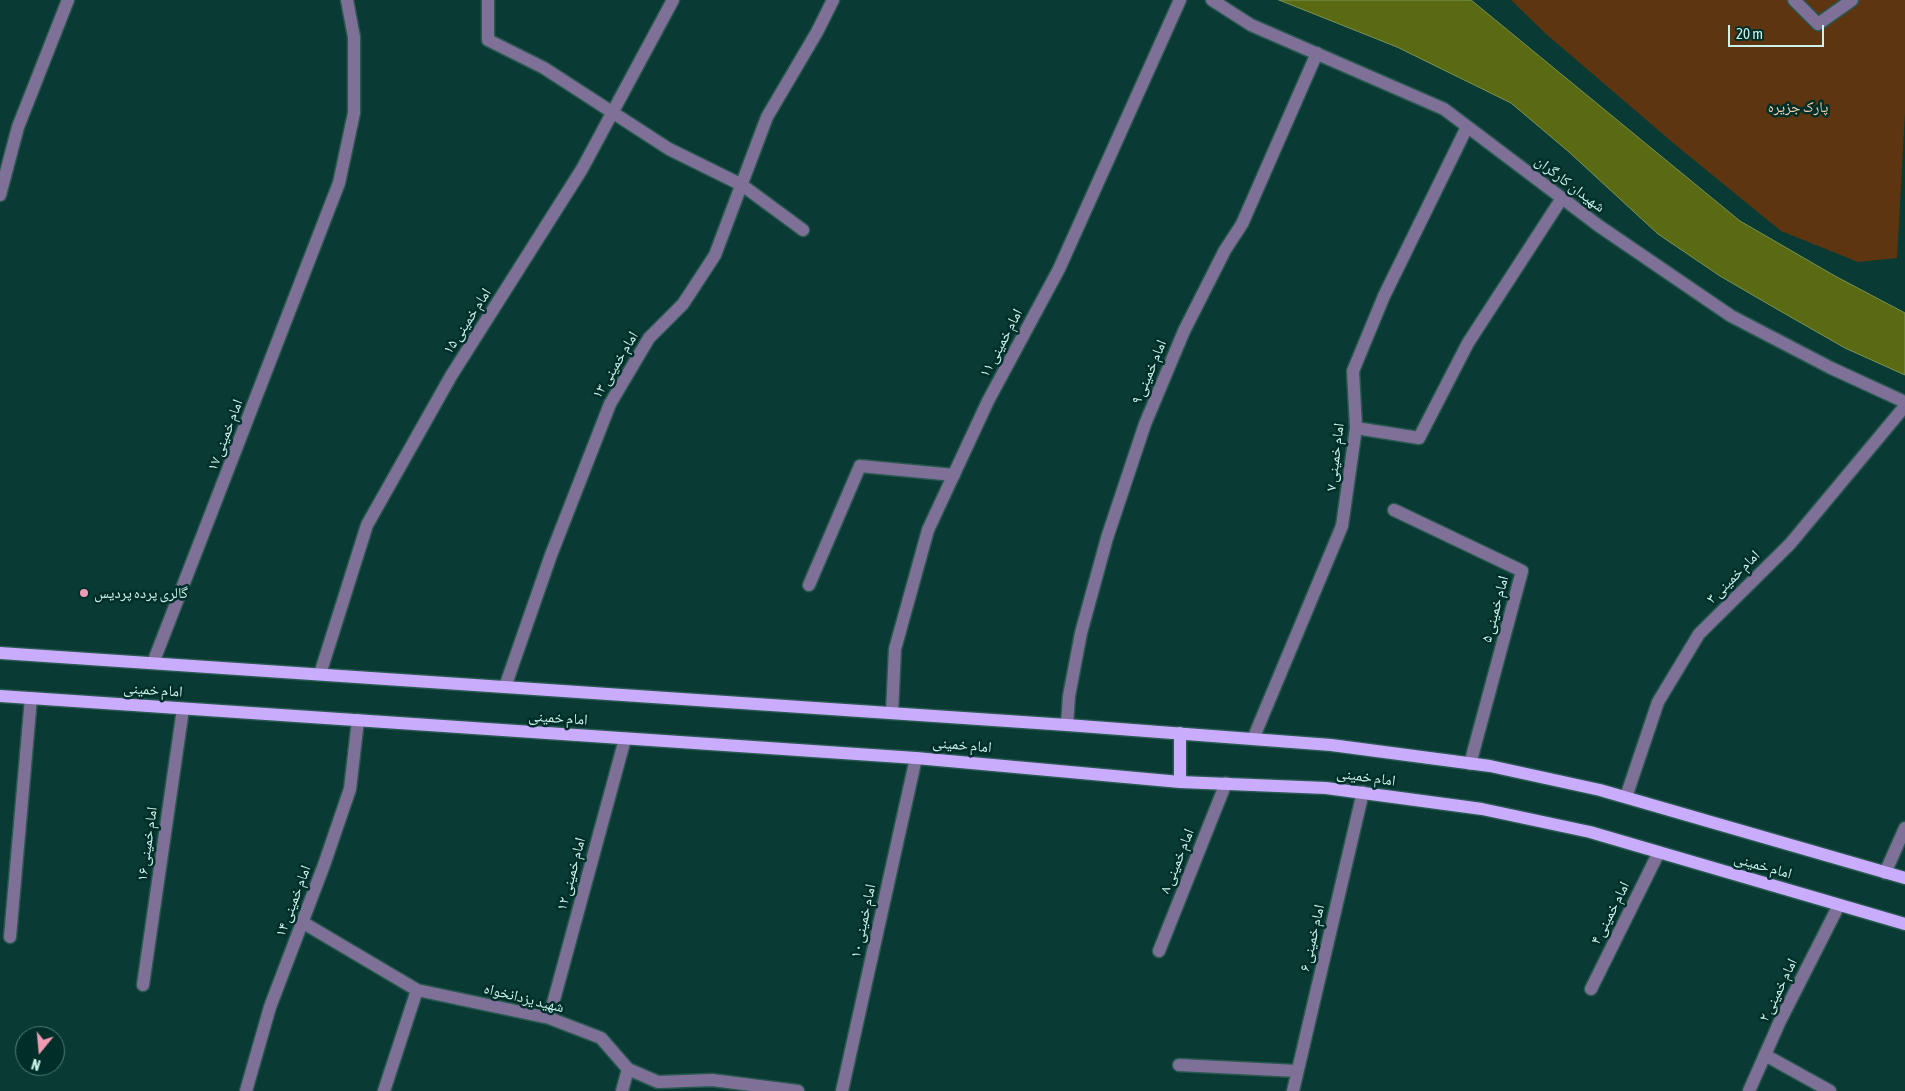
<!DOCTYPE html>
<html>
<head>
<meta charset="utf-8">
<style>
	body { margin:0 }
	#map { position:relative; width:1905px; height:1091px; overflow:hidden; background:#093a33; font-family:"Asap Condensed",sans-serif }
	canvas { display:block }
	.north { position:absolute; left:15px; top:1026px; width:50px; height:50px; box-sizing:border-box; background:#002f29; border:1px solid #517d76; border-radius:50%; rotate:197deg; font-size:14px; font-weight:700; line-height:20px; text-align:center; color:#cbf3ea }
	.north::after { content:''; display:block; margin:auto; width:18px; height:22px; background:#f19ab3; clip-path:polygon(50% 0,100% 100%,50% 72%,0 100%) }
	.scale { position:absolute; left:1728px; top:25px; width:96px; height:22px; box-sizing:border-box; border:2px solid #cbf3ea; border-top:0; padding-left:6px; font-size:15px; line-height:18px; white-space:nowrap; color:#cbf3ea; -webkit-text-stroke:4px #002f29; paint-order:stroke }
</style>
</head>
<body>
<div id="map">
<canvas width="1905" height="1091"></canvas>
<div class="north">N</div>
<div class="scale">20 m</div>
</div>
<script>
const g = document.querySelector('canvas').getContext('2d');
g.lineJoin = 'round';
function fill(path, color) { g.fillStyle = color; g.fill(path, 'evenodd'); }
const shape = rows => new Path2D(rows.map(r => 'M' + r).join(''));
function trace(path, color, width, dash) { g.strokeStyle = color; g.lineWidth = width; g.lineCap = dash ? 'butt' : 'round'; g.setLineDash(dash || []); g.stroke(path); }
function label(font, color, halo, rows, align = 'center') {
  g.font = font + ' "Asap Condensed","Noto Naskh Arabic",sans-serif'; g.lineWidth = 5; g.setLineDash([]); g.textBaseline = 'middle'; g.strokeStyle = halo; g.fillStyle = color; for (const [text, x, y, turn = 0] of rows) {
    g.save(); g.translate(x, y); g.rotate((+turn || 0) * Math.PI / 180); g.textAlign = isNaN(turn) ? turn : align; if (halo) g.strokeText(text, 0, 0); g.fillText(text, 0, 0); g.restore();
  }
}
fill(shape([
	[1511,0,1905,0,1905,112,1897,258,1858,262,1781,231,1678,147,1546,34]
]), '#5d3611');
const water = shape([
	[1279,0,1471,0,1740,221,1835,276,1905,313,1905,375,1845,348,1775,308,1720,276,1658,234,1569,152,1511,103,1397,47,1279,0]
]);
fill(water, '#596a12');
trace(water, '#7b9353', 1);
const minor = shape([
	[488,0,488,40,544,68,669,149,742,185,803,230],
	[1212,0,1251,25,1444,109,1599,226,1731,316,1831,368,1905,402],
	[1794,0,1818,24,1852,0],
	[0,195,18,127,68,0],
	[1356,428,1419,438,1468,343,1562,198],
	[1394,510,1522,571,1470,764],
	[809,585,860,466,954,475],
	[153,663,339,183,354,113,354,37,347,0],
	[320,674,367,525,451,376,582,169,673,0],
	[505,687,551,555,610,404,649,338,683,304,715,255,767,117,817,32,833,0],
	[892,713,895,649,928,530,988,401,1059,269,1180,0],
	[1067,725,1069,696,1081,633,1107,538,1145,424,1184,331,1225,250,1242,224,1317,53],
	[1253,739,1342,526,1356,428,1353,371,1384,296,1467,127],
	[1626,797,1658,702,1699,634,1790,544,1905,406],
	[1885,873,1905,828],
	[302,922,417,990,549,1018,601,1038,628,1069,658,1082,712,1080,798,1091],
	[10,937,31,698],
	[1159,951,1226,783],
	[143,985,183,709],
	[1591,989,1659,852],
	[549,1018,625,739],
	[1765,1055,1830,1091],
	[1179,1065,1297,1071],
	[246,1091,270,1007,324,865,350,789,358,720],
	[384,1091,417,990],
	[622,1091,628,1069],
	[842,1091,916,758],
	[1293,1091,1363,792],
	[1749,1091,1780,1021,1839,905]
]);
const major = shape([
	[0,653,1067,725,1331,745,1490,766,1600,790,1905,878],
	[0,696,916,758,1180,782,1326,788,1482,809,1590,832,1905,924],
	[1180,782,1180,733]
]);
trace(minor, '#285850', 15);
trace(major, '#285850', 15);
trace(minor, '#7e7097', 12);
trace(major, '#caacfd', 12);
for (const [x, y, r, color] of [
	[84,593,5,"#f19ab3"]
]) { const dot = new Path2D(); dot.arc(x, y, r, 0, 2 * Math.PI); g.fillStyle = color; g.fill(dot); trace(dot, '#002f29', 2); }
label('15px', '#facfac', '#002f29', [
	["پارک جزیره",1798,107]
]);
label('15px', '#cbf3ea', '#002f29', [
	["شهیدان کارگران",1570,184,37],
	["امام خمینی ۱۵",467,321,-57],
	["امام خمینی ۱۱",1001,343,-62],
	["امام خمینی ۱۳",615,365,-59],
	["امام خمینی ۹",1149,372,-67],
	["امام خمینی ۱۷",225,435,-69],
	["امام خمینی ۷",1335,457,-83],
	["امام خمینی ۳",1733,577,-45],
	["امام خمینی ۵",1495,609,-75],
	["امام خمینی",153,690,4],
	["امام خمینی",558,718,4],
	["امام خمینی",962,745,5],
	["امام خمینی",1366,777,8],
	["امام خمینی ۱۶",147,844,-82],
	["امام خمینی ۸",1177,861,-68],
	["امام خمینی",1763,866,16],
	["امام خمینی ۱۲",571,874,-75],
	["امام خمینی ۱۴",293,901,-69],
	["امام خمینی ۴",1610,913,-63],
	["امام خمینی ۱۰",863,921,-78],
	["امام خمینی ۶",1312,938,-77],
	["امام خمینی ۲",1778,990,-64],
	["شهید یزدانخواه",524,998,14]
]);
label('15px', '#cbf3ea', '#002f29', [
	["گالری پرده پردیس",94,593]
], 'left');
</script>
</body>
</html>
